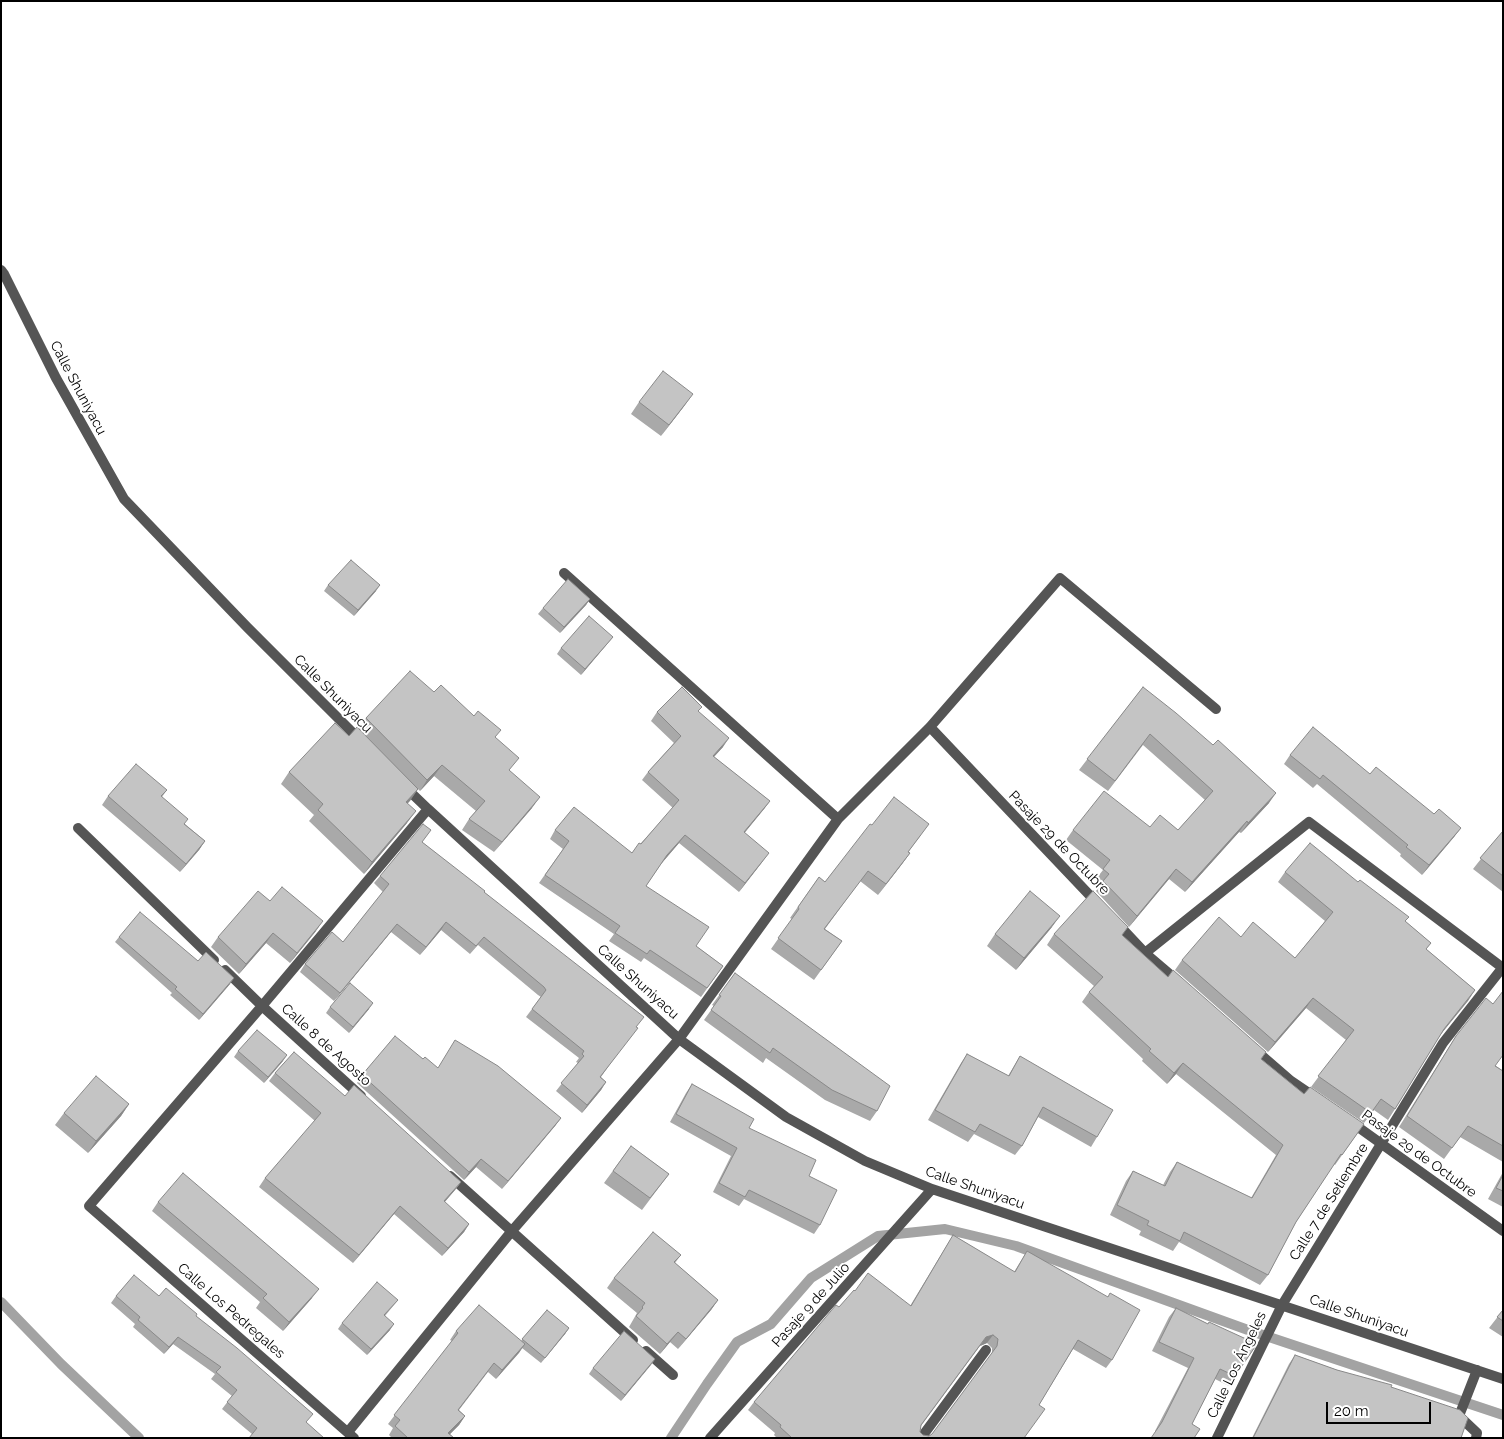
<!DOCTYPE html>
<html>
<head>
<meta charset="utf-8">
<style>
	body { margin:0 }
	#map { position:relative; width:1504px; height:1439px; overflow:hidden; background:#fff; font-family:Raleway,sans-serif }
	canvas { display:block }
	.frame { position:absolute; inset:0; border:2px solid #000; pointer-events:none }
	.scale { position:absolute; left:1326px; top:1402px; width:105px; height:22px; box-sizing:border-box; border:2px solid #000; border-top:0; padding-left:6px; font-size:15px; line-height:18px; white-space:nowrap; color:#000; -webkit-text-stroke:4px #fff; paint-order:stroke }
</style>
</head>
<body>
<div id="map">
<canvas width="1504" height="1439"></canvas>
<div class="frame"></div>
<div class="scale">20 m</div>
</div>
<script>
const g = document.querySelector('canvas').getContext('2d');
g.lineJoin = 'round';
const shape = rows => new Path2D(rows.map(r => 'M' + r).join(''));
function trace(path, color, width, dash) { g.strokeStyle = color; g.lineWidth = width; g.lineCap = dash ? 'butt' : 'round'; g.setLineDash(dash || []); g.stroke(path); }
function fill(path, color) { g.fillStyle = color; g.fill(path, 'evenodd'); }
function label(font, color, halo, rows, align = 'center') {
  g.font = font + ' Raleway,sans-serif'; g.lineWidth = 4; g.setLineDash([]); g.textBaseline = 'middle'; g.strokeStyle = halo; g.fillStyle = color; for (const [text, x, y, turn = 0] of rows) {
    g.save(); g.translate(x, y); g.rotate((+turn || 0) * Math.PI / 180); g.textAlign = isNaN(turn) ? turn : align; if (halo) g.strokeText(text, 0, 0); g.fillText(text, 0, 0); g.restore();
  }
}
trace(shape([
	[1,1302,61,1364,139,1438],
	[671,1438,707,1384,737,1342,771,1324,811,1278,878,1236,945,1229,1016,1246,1248,1330,1503,1415]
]), '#a3a3a3', 10);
trace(shape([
	[1,270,4,274,56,378,124,499,247,627,361,741],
	[564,573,838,819],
	[930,727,1098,904],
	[404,786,428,809,679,1039,786,1117,865,1161,932,1189,1503,1379],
	[78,828,214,960],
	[1115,921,1145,953,1179,982],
	[1145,953,1309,822,1503,968],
	[225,970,262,1006,361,1096],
	[1253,1048,1291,1081,1316,1098],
	[1351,1122,1503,1231],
	[450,1176,633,1340],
	[646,1351,673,1375],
	[348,1432,511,1232,679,1039,838,819,930,727,1060,578,1216,709],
	[354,1438,89,1206,262,1006,428,809],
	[710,1438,932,1189],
	[921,1438,986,1350],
	[1217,1438,1282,1305,1443,1043,1503,967],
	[1476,1438,1477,1433,1459,1416,1477,1370]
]), '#555', 10);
fill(shape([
	[639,402,685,405,661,436,631,414],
	[328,585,376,591,354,616,324,591],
	[590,599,586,605,560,633,538,614,543,608],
	[613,637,581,675,557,654,561,648],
	[1143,687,1269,803,1241,833,1239,832,1185,892,1169,879,1129,927,1096,891,1101,884,1096,879,1103,870,1066,840,1073,830,1150,827,1178,830,1205,800,1143,745,1108,791,1079,770],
	[434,692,495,737,510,771,532,808,494,852,462,830,469,819,476,811,434,776,420,791,418,789,407,804,407,823,364,874,309,821,314,815,281,784,289,772,349,736,358,729,366,718],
	[657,712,699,712,723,747,714,757,770,801,764,809,744,833,763,861,739,892,679,843,661,864,646,886,696,946,723,966,701,997,644,958,641,962,609,941,614,934,539,883,563,849,550,839,555,830,632,853,673,808,642,780,648,772,674,743,651,721],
	[1290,755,1370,774,1434,814,1461,828,1454,837,1422,875,1400,856,1401,854,1317,784,1313,788,1284,764],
	[167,790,162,797,185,824,205,841,199,850,180,872,102,805,108,796],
	[872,825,921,835,908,852,910,853,902,864,878,895,860,881,825,929,842,941,814,980,771,949,792,919,790,918,819,877,825,882],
	[1503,831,1503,892,1473,869],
	[422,842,484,892,636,1027,601,1077,606,1082,601,1090,582,1113,556,1091,578,1063,576,1062,579,1058,526,1017,541,997,538,995,478,945,470,954,441,930,420,955,391,932,334,1001,300,972,305,964,343,942,383,892,374,883,380,876],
	[1285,872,1406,922,1431,943,1426,949,1475,990,1441,1034,1395,1109,1388,1120,1374,1110,1364,1123,1311,1087,1346,1040,1306,1008,1268,1052,1175,970,1182,960,1241,937,1295,958,1325,921,1278,882],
	[270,901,316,931,290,963,266,943,239,974,211,947,218,937],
	[1052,927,1016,970,987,946,995,934],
	[1054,934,1122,935,1168,977,1266,1052,1261,1059,1304,1094,1364,1124,1335,1165,1334,1164,1296,1222,1268,1275,1260,1285,1179,1242,1173,1251,1139,1235,1141,1231,1110,1215,1126,1181,1133,1171,1163,1185,1170,1172,1177,1162,1251,1198,1276,1155,1176,1074,1167,1084,1142,1061,1143,1059,1082,1002,1089,992,1094,986,1047,945],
	[119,937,198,961,230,984,199,1020,170,995,172,993,115,942],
	[735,973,877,1111,870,1121,825,1100,766,1058,763,1063,704,1020,714,1006,712,1005],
	[330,1007,369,1009,349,1033,326,1013],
	[1456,1036,1503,1071,1503,1162,1460,1137,1444,1159,1399,1127,1449,1047],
	[238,1051,283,1061,264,1083,234,1057],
	[967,1054,1008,1076,1020,1056,1097,1137,1091,1147,1038,1117,1022,1146,1015,1155,974,1134,968,1142,928,1120,961,1063],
	[423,1059,437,1068,561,1118,555,1126,502,1189,476,1167,464,1180,357,1083,362,1075],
	[275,1073,345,1096,461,1182,455,1190,444,1202,469,1224,464,1232,442,1256,394,1214,353,1263,259,1187,265,1178,315,1121,269,1081],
	[692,1084,809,1176,820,1225,814,1234,744,1199,739,1206,713,1192,731,1156,670,1122,686,1093],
	[129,1104,121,1116,88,1153,55,1125,64,1113],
	[631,1146,669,1174,642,1210,604,1183],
	[1503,1172,1503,1207,1488,1199],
	[158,1202,312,1298,283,1331,256,1308,260,1302,152,1211],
	[953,1235,1014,1272,1027,1251,1112,1360,1106,1368,1073,1349,1039,1405,1024,1438,777,1438,774,1435,775,1433,748,1410,754,1402,839,1307,855,1291,910,1306],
	[987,1343,992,1348,992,1354,932,1434,929,1436,923,1435,920,1432,921,1426,980,1346],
	[681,1255,675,1263,718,1300,711,1310,678,1349,670,1342,660,1354,629,1327,637,1313,607,1288,614,1278],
	[116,1296,159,1296,196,1316,313,1414,252,1434,222,1409,232,1396,211,1379,215,1374,173,1344,164,1354,133,1327,135,1324,111,1303],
	[398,1300,385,1316,390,1330,367,1355,338,1329,342,1323],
	[1176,1308,1208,1324,1257,1344,1229,1386,1215,1379,1192,1424,1155,1431,1188,1368,1152,1351,1169,1317],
	[547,1310,569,1328,565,1334,541,1363,522,1348,496,1379,488,1372,459,1410,465,1416,459,1425,450,1434,454,1438,392,1438,389,1435,393,1428,388,1424,452,1341,450,1340,456,1331,521,1341],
	[1503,1310,1503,1337,1489,1328],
	[1295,1355,1337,1370,1391,1387,1461,1438,1252,1438,1289,1364],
	[655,1359,621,1401,589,1374,593,1368]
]), '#a9a9a9');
fill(shape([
	[693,394,685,405,661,436,669,425],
	[380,585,376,591,354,616,358,610],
	[590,599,586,605,560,633,564,627],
	[613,637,608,643,581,675,585,669],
	[729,738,723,747,707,764,713,756],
	[442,765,434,776,420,791,427,780],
	[418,789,410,801,397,814,406,802],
	[1276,793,1269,803,1241,833,1248,823],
	[540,797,532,808,494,852,502,842],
	[770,801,764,809,738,841,744,832],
	[416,811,407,823,364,874,372,862],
	[1247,821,1239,832,1185,892,1192,882],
	[1461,828,1454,837,1422,875,1429,865],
	[685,835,679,843,661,864,667,855],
	[205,841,199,850,180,872,186,864],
	[769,853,763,861,739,892,745,883],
	[910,853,902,864,878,895,886,884],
	[1176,869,1169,879,1129,927,1137,916],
	[1060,916,1052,927,1016,970,1024,958],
	[323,921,316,931,290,963,297,953],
	[446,922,441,930,420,955,426,947],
	[397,924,391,932,334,1001,340,993],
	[273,933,266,943,239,974,246,964],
	[234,978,230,984,199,1020,203,1014],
	[1475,990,1468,1001,1437,1039,1444,1029],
	[1313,998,1306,1008,1268,1052,1275,1042],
	[373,1003,369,1009,349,1033,353,1027],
	[287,1055,283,1061,264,1083,268,1077],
	[1183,1063,1176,1074,1167,1084,1174,1073],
	[606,1082,601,1090,582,1113,587,1105],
	[129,1104,121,1116,88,1153,96,1141],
	[561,1118,555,1126,502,1189,508,1181],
	[481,1159,476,1167,464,1180,469,1172],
	[461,1182,455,1190,438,1210,444,1201],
	[400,1206,394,1214,353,1263,359,1255],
	[469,1224,464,1232,442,1256,448,1248],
	[319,1289,312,1298,283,1331,289,1322],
	[718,1300,711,1310,678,1349,686,1339],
	[394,1324,390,1330,367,1355,371,1349],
	[569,1328,565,1334,541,1363],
	[678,1332,670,1342,660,1354,667,1344],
	[993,1335,987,1343,980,1346,986,1337],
	[178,1337,173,1344,164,1354,169,1347],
	[525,1344,519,1353,496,1379,502,1370],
	[655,1359,651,1365,621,1401,625,1395],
	[465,1416,459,1425,446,1438,448,1433]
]), '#898989');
const building = shape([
	[663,371,693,394,669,425,639,402,663,371],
	[351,560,380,585,358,610,328,585,351,560],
	[568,579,590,599,564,627,543,608,568,579],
	[589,616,613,637,585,669,561,648,589,616],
	[410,671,434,692,441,685,474,716,478,711,501,730,495,737,519,758,509,770,540,797,502,842,469,819,485,801,442,765,427,780,366,718,410,671],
	[682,687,702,707,698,711,729,738,713,756,770,801,744,832,769,853,745,883,685,835,667,855,646,886,709,927,696,946,723,966,707,988,650,950,647,954,615,933,620,926,545,875,569,841,555,830,574,807,632,853,639,843,641,844,679,800,648,772,681,736,657,712,682,687],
	[1143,687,1176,713,1213,745,1218,740,1276,793,1248,823,1247,821,1192,882,1176,869,1137,916,1103,881,1109,874,1103,869,1110,860,1073,830,1104,791,1150,827,1160,815,1178,830,1213,791,1150,734,1115,781,1087,759,1143,687],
	[335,723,349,736,357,727,418,789,406,802,416,811,372,862,318,810,323,804,289,772,335,723],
	[1313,727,1370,774,1376,767,1434,814,1439,809,1461,828,1429,865,1406,847,1408,845,1323,775,1320,779,1290,755,1313,727],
	[136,764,167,790,161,796,188,819,184,824,205,841,186,864,108,796,136,764],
	[894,797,929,824,908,852,910,853,886,884,868,871,824,929,842,941,821,970,778,938,799,909,798,907,819,877,825,882,870,824,872,825,894,797],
	[423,824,431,830,422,842,485,891,484,892,644,1017,636,1027,638,1028,600,1077,606,1082,587,1105,561,1083,584,1056,582,1054,584,1051,532,1009,546,990,544,987,484,937,476,946,446,922,426,947,397,924,340,993,305,964,332,932,343,942,389,884,380,876,423,824],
	[1503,831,1503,876,1480,858,1503,831],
	[1310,843,1358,882,1360,880,1409,917,1405,921,1431,943,1426,949,1475,990,1444,1029,1395,1109,1381,1099,1371,1113,1318,1076,1354,1030,1313,998,1275,1042,1182,960,1219,917,1241,937,1253,922,1295,958,1333,912,1285,872,1310,843],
	[282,887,323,921,297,953,273,933,246,964,218,937,258,891,270,901,282,887],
	[1030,891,1060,916,1024,958,995,934,1030,891],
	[1093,891,1128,927,1122,935,1168,977,1173,970,1266,1052,1261,1059,1304,1094,1310,1087,1364,1124,1342,1155,1341,1154,1296,1222,1268,1275,1184,1232,1180,1241,1147,1225,1149,1221,1117,1205,1133,1171,1165,1186,1177,1162,1252,1198,1283,1145,1183,1063,1174,1073,1149,1051,1151,1049,1089,992,1103,977,1054,934,1093,891],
	[140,912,198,961,206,952,234,978,203,1014,175,989,177,987,119,937,140,912],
	[735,973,890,1086,877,1111,832,1090,773,1048,770,1053,711,1010,721,996,719,995,735,973],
	[350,983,373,1003,353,1027,330,1007,350,983],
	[1503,991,1503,1055,1495,1066,1503,1071,1503,1146,1468,1126,1452,1148,1407,1116,1456,1036,1486,998,1493,1004,1503,991],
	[257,1030,287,1055,268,1077,238,1051,257,1030],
	[395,1036,423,1059,425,1057,438,1068,455,1040,498,1066,561,1118,508,1181,481,1159,469,1172,362,1075,395,1036],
	[294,1052,345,1096,354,1085,461,1182,444,1201,469,1224,448,1248,400,1206,359,1255,265,1178,321,1113,275,1073,294,1052],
	[967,1054,1009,1076,1020,1056,1113,1110,1097,1137,1043,1107,1022,1146,980,1124,975,1132,935,1110,967,1054],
	[96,1076,129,1104,96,1141,64,1113,96,1076],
	[692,1084,754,1119,749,1128,816,1160,809,1176,837,1190,820,1225,749,1190,745,1197,719,1183,737,1148,676,1114,692,1084],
	[631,1146,669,1174,650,1198,613,1171,631,1146],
	[183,1173,319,1289,289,1322,263,1298,267,1294,158,1202,183,1173],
	[1503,1175,1503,1191,1496,1188,1503,1175],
	[653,1232,681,1255,674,1262,718,1300,686,1339,678,1332,667,1344,636,1316,643,1308,642,1307,645,1303,614,1278,653,1232],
	[953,1235,1015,1272,1027,1251,1108,1297,1110,1293,1140,1310,1112,1360,1078,1340,1039,1405,1045,1409,1024,1438,792,1438,780,1427,781,1425,754,1402,836,1305,839,1307,854,1290,855,1291,868,1273,911,1306,953,1235],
	[993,1335,998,1339,997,1346,932,1434,929,1436,923,1435,920,1432,921,1425,986,1337,993,1335],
	[134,1275,159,1296,166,1288,197,1314,196,1316,237,1348,313,1414,306,1422,324,1438,249,1438,257,1428,227,1402,237,1390,216,1372,221,1367,178,1337,169,1347,138,1320,140,1317,116,1296,134,1275],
	[377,1282,398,1300,384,1315,394,1324,371,1349,342,1323,377,1282],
	[479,1305,525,1344,502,1370,494,1363,458,1410,465,1416,448,1433,454,1438,408,1438,395,1426,400,1420,394,1415,458,1333,456,1331,479,1305],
	[1176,1308,1208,1324,1209,1322,1257,1344,1235,1376,1220,1369,1192,1424,1200,1429,1194,1438,1151,1438,1162,1422,1194,1358,1159,1342,1176,1308],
	[547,1310,569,1328,545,1358,522,1339,547,1310],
	[1503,1310,1503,1321,1497,1317,1503,1310],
	[624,1331,655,1359,625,1395,593,1368,624,1331],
	[1295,1355,1337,1370,1392,1385,1391,1387,1460,1410,1468,1418,1461,1438,1253,1438,1295,1355]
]);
fill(building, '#c4c4c4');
trace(building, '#898989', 1);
label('14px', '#000', '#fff', [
	["Calle Shuniyacu",78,388,62],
	["Calle Shuniyacu",333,694,45],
	["Pasaje 29 de Octubre",1059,843,46],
	["Calle Shuniyacu",638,982,42],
	["Calle 8 de Agosto",326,1045,42],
	["Pasaje 29 de Octubre",1419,1154,36],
	["Calle Shuniyacu",975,1188,19],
	["Calle 7 de Setiembre",1329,1202,-58],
	["Pasaje 9 de Julio",811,1305,-48],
	["Calle Los Pedregales",231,1311,41],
	["Calle Shuniyacu",1359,1316,19],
	["Calle Los Ángeles",1237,1365,-64]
]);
</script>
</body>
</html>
